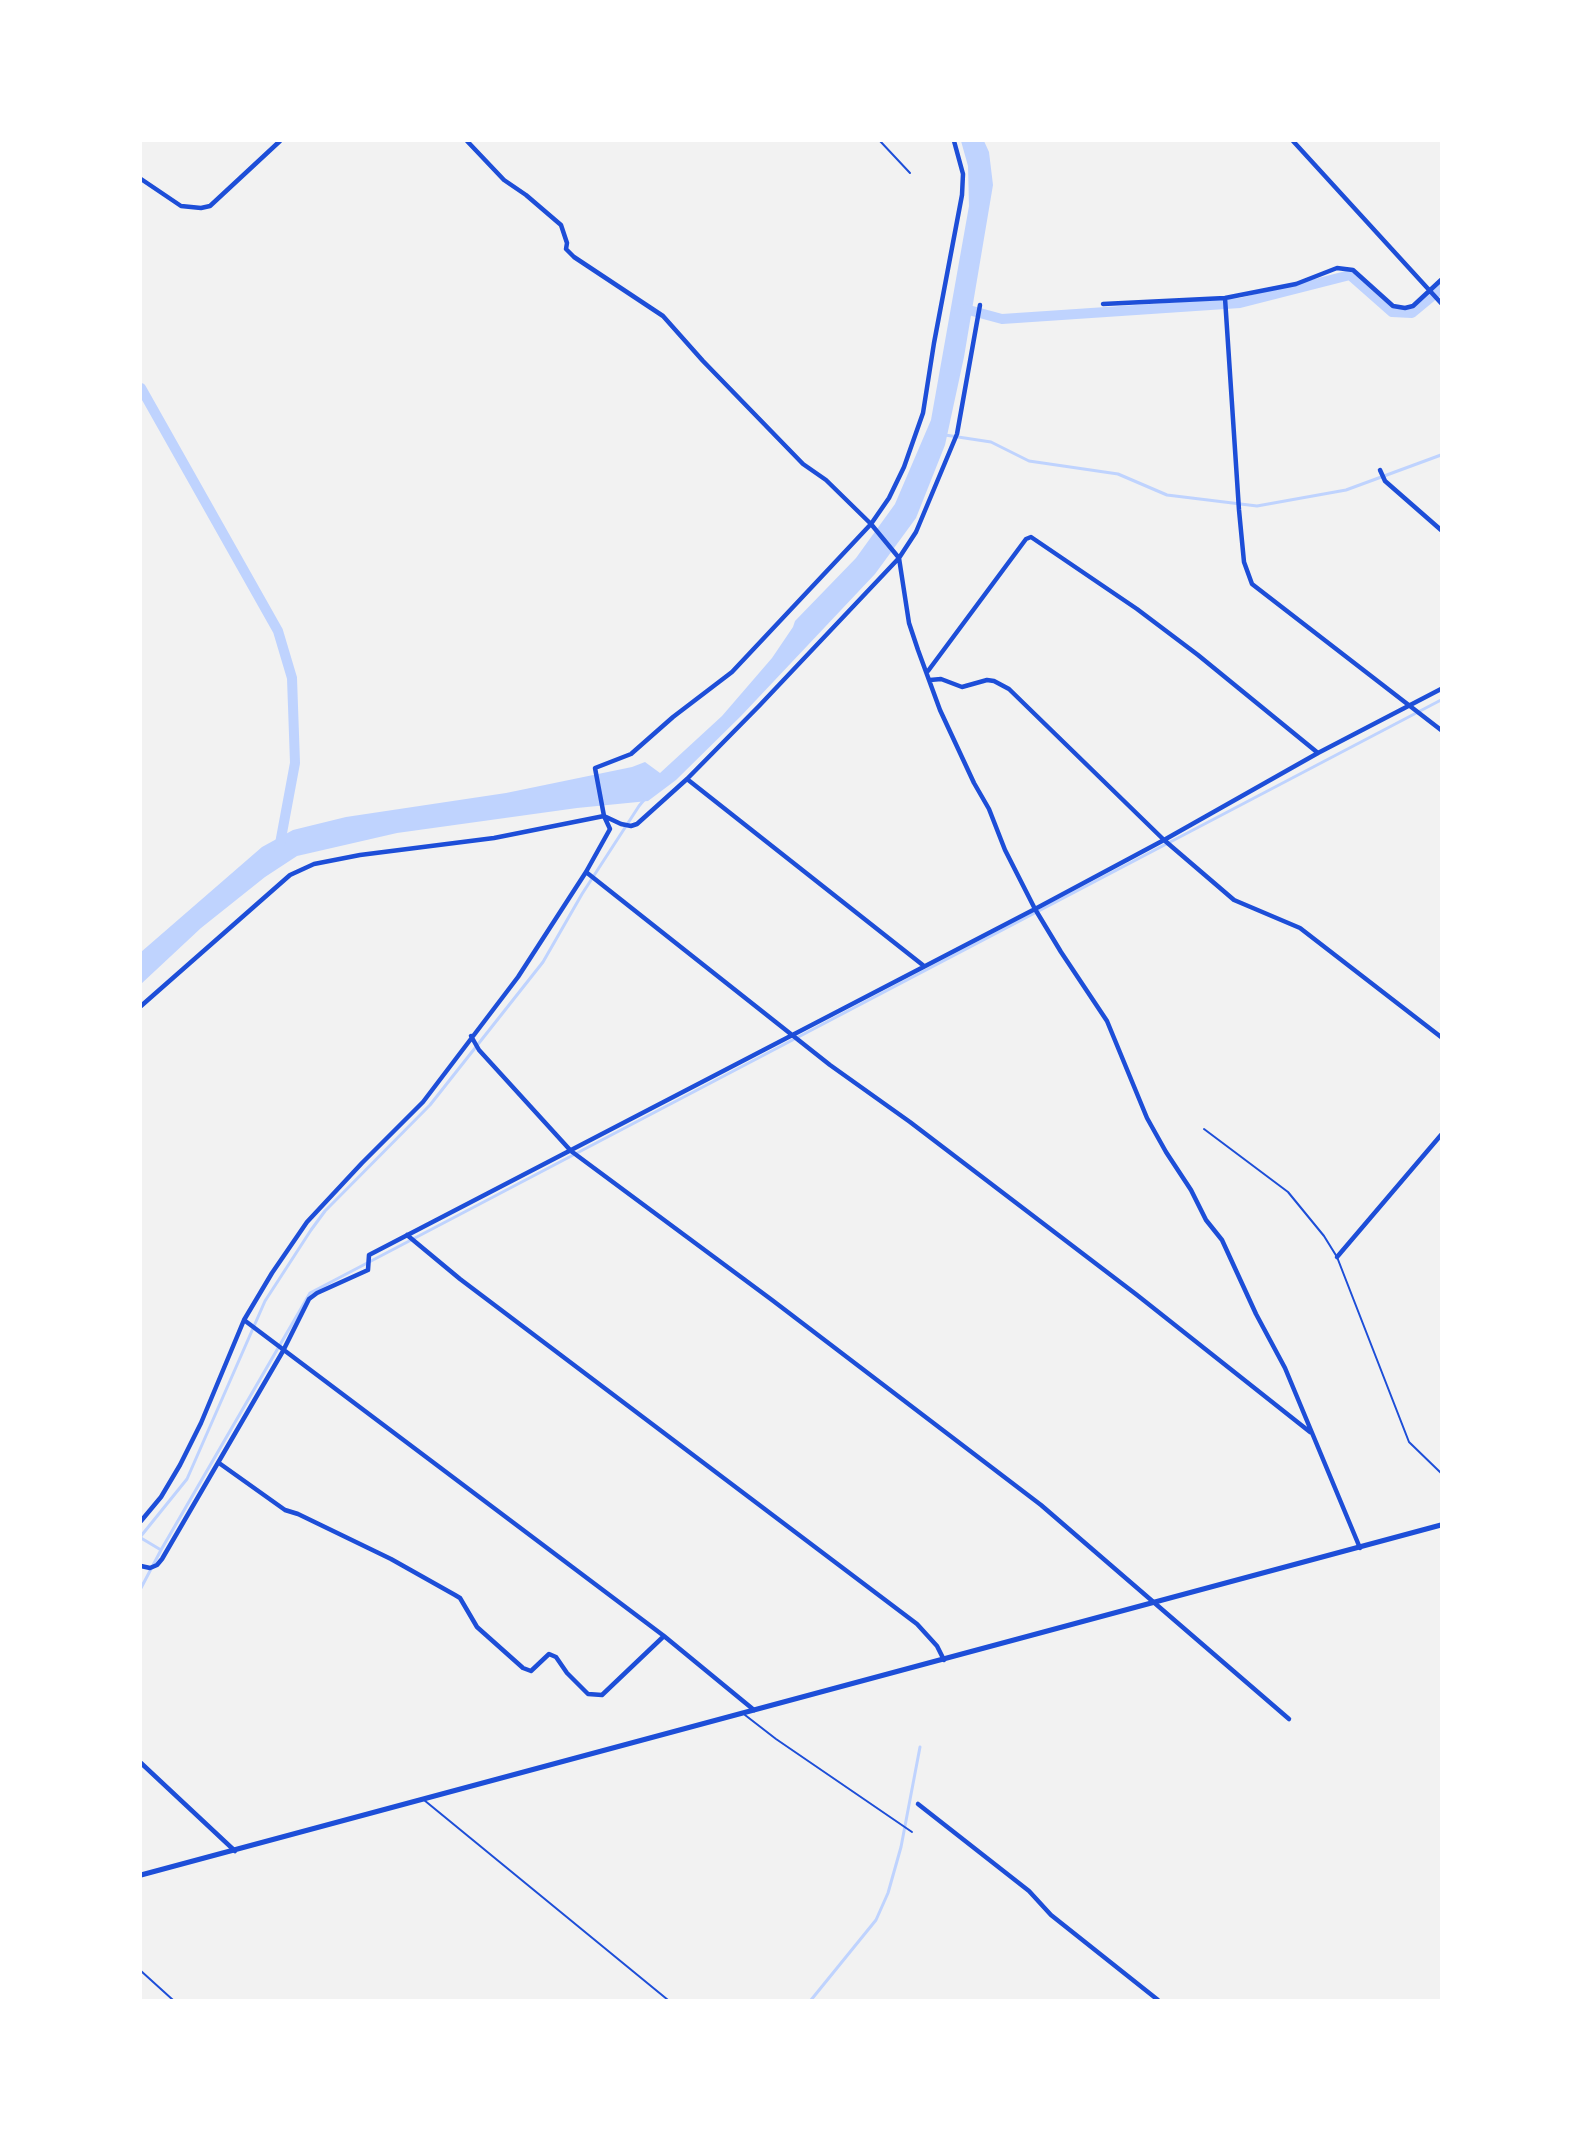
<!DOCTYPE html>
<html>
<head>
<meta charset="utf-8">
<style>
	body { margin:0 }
	#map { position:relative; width:1582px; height:2141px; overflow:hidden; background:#f2f2f2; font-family:Raleway,sans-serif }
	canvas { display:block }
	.frame { position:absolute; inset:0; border:142px solid #fff; pointer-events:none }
</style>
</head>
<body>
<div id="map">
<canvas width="1582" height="2141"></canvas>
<div class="frame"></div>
</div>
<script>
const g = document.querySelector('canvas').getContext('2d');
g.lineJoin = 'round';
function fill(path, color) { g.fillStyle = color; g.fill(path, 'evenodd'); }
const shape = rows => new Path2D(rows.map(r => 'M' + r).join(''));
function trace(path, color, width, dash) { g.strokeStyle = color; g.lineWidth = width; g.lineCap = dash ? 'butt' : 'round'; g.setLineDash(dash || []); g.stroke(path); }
fill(shape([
	[961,141,984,141,989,152,993,185,964,357,945,445,916,518,875,574,741,716,676,780,648,801,577,808,397,833,297,856,265,877,201,928,141,984,141,952,262,847,293,830,346,817,506,793,632,767,645,762,660,773,722,716,772,658,793,627,795,621,856,558,895,504,931,420,969,206,968,166]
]), '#bfd3fe');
trace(shape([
	[945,435,991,442,1029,461,1118,474,1167,495,1257,506,1346,490,1441,455],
	[141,1536,187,1479,265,1301,311,1230,325,1211,430,1105,543,962,582,894,639,806,644,800],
	[141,1538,161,1550,310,1293,1441,700],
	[141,1588,161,1550],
	[811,2000,876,1920,888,1893,901,1847,920,1747]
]), '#bfd3fe', 3);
trace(shape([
	[965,309,1002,319,1240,303,1350,275,1392,312,1412,313,1441,289],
	[141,388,278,631,292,678,295,763,279,849]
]), '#bfd3fe', 10);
trace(shape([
	[880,141,910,173],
	[1204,1129,1288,1192,1324,1236,1337,1257,1409,1442,1441,1473],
	[745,1715,776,1739,912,1832],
	[424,1800,668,2000],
	[141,1971,173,2000]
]), '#1d4ed8', 2);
trace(shape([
	[467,141,504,180,526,195,561,225,567,243,566,249,574,257,663,316,703,361,803,464,826,480,871,524,899,558,909,623,918,650,940,710,974,783,989,809,1005,850,1035,909,1061,952,1107,1021,1147,1118,1166,1152,1191,1190,1206,1220,1222,1240,1256,1314,1285,1368,1360,1548],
	[1293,141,1441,303],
	[141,179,181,206,201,208,210,206,280,141],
	[1225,298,1239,510,1244,562,1252,584,1441,730],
	[1103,304,1225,298,1296,284,1337,268,1353,270,1393,306,1405,308,1413,306,1441,280],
	[1380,470,1385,481,1441,530],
	[928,671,1026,539,1031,537,1137,609,1198,655,1318,753],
	[930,680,941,679,962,687,987,680,994,681,1009,689,1164,840,1234,900,1300,928,1441,1037],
	[687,779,924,966],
	[586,872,830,1065,910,1122,1137,1295,1310,1432],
	[141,1006,290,875,314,864,360,855,494,838,604,816,621,824,631,826,637,824,687,779,759,706,899,558,916,532,957,434,980,305],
	[471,1036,479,1050,571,1151,772,1300,1041,1505,1289,1719],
	[407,1235,460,1279,917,1624,937,1646,944,1660],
	[1337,1257,1441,1135],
	[244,1320,664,1636,754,1710],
	[219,1463,285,1510,298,1514,391,1559,455,1595,460,1598,477,1627,523,1668,531,1671,549,1654,556,1657,567,1673,588,1694,602,1695,664,1636],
	[141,1521,161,1497,180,1465,201,1423,244,1320,272,1273,307,1222,362,1163,423,1102,518,977,586,872,610,829,604,816,595,768,631,754,673,717,732,672,871,524,889,498,904,467,923,413,934,343,962,195,963,174,954,141],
	[141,1566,150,1568,157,1565,162,1559,283,1351,309,1299,317,1293,368,1270,369,1255,1035,909,1164,840,1318,753,1441,689],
	[141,1763,235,1851],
	[918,1804,1029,1891,1051,1915,1158,2000]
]), '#1d4ed8', 4.5);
trace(shape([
	[141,1875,1441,1525]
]), '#1d4ed8', 5);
</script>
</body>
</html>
